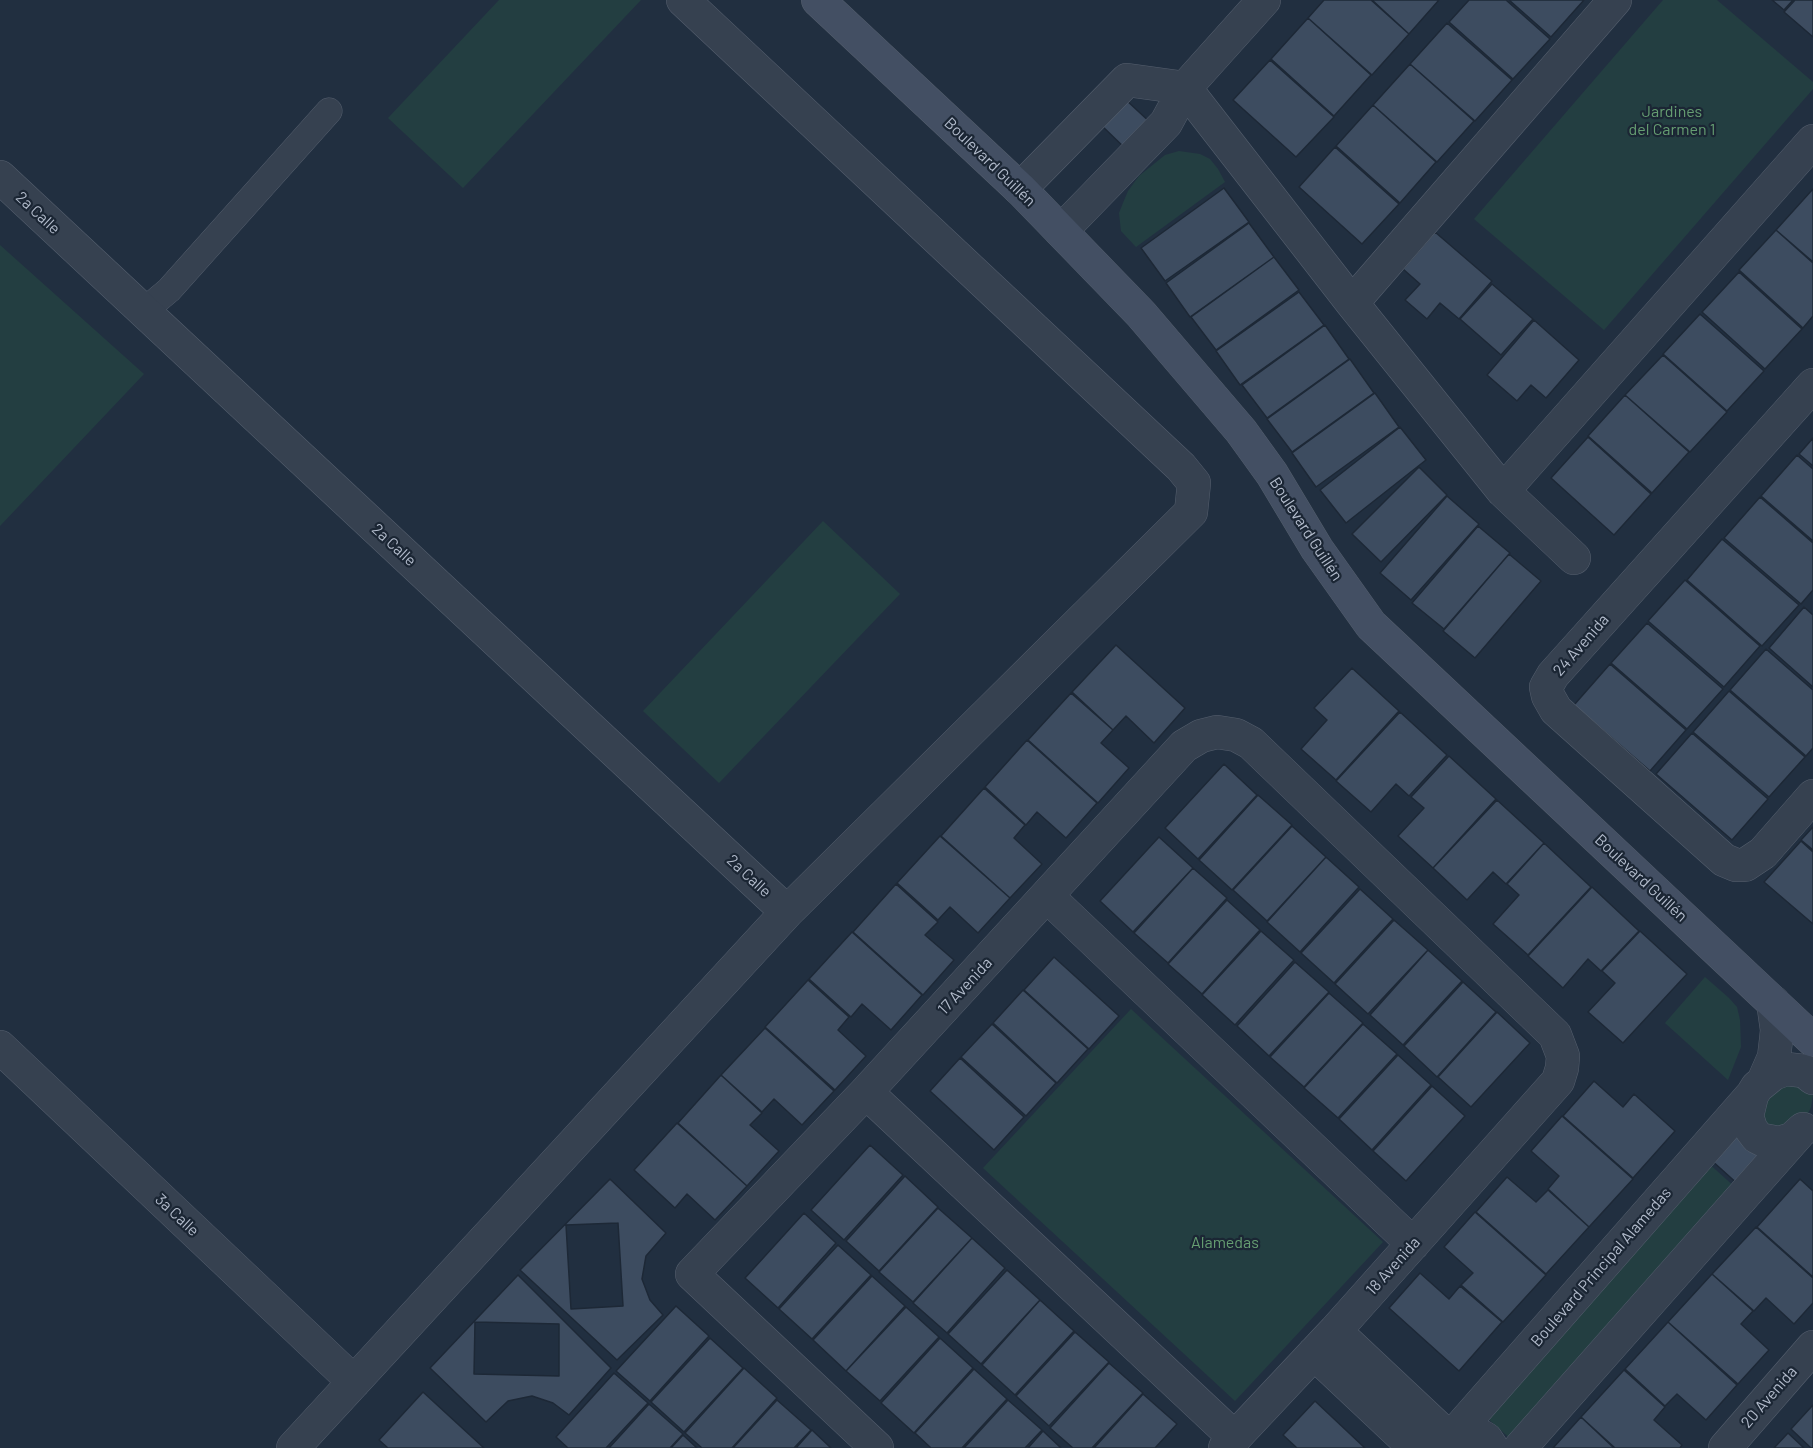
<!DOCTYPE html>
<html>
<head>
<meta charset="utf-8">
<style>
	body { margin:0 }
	canvas { display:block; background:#212f40 }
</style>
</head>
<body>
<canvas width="1813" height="1448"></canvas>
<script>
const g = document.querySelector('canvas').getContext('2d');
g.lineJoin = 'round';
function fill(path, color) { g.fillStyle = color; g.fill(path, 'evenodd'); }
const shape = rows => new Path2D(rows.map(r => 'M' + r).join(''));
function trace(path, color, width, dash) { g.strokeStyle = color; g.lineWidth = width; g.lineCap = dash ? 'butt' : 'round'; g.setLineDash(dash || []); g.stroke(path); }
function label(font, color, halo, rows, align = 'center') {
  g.font = font + ' Barlow,sans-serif'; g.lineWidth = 4.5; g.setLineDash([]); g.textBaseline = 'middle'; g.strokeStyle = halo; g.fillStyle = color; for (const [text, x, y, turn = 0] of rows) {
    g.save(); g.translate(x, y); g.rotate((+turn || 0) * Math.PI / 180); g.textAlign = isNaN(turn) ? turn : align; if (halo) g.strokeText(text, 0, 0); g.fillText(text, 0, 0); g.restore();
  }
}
fill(shape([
	[499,0,641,0,463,188,388,118],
	[1663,0,1717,0,1813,82,1813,89,1604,330,1474,219],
	[1179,151,1200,154,1210,159,1218,169,1225,182,1136,247,1121,231,1119,213,1123,203,1128,191,1139,176,1165,155],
	[0,245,144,374,0,526],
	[823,521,900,594,719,783,643,711],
	[1705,977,1729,998,1737,1007,1740,1020,1741,1047,1728,1080,1665,1023],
	[1131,1009,1383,1242,1235,1401,983,1168],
	[1769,1085,1809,1085,1813,1095,1811,1107,1806,1118,1767,1133,1757,1102],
	[1706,1161,1737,1189,1515,1443,1484,1415]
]), '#233e41');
const building = shape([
	[1324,0,1371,0,1409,34,1372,75,1308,18,1324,0],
	[1372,0,1439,0,1409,34,1372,0],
	[1469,0,1506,0,1550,39,1513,79,1449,22,1469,0],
	[1509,0,1584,0,1551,37,1509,0],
	[1772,0,1793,0,1784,10,1772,0],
	[1795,0,1813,0,1813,37,1784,12,1795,0],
	[1308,18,1371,75,1334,116,1271,59,1308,18],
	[1447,23,1512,80,1475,121,1410,64,1447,23],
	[1270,60,1334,117,1296,157,1233,100,1270,60],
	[1410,64,1474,121,1437,162,1373,105,1410,64],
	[1125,99,1153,125,1128,151,1100,124,1125,99],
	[1373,105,1436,162,1400,203,1336,146,1373,105],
	[1335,147,1399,204,1362,244,1299,187,1335,147],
	[1224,188,1249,222,1165,281,1141,248,1224,188],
	[1813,189,1813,262,1776,230,1813,189],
	[1249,223,1274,257,1190,317,1166,283,1249,223],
	[1776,230,1813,263,1813,316,1803,328,1739,270,1776,230],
	[1435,232,1492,281,1459,319,1440,303,1427,319,1405,300,1420,284,1403,269,1435,232],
	[1274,257,1299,290,1216,350,1191,317,1274,257],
	[1739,272,1802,329,1765,369,1702,312,1739,272],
	[1492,284,1533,319,1501,355,1460,319,1492,284],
	[1299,292,1324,325,1240,385,1216,351,1299,292],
	[1700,314,1764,371,1727,411,1663,354,1700,314],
	[1534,320,1579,360,1546,398,1531,385,1517,401,1487,375,1534,320],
	[1325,325,1349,359,1267,418,1242,385,1325,325],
	[1663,355,1727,412,1690,452,1625,395,1663,355],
	[1350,359,1374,393,1292,452,1267,419,1350,359],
	[1375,393,1399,427,1316,487,1292,453,1375,393],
	[1625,395,1689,452,1652,493,1588,436,1625,395],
	[1400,427,1426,460,1346,523,1320,490,1400,427],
	[1588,437,1651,494,1614,535,1551,478,1588,437],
	[1813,438,1813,466,1799,454,1813,438],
	[1797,455,1813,469,1813,541,1761,496,1797,455],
	[1419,467,1447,495,1381,562,1352,534,1419,467],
	[1447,496,1479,524,1411,600,1380,573,1447,496],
	[1760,497,1813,543,1813,590,1801,604,1724,538,1760,497],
	[1478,526,1510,553,1444,629,1412,603,1478,526],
	[1722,539,1799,605,1762,646,1687,580,1722,539],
	[1509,554,1541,581,1475,658,1443,631,1509,554],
	[1685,580,1760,646,1724,687,1648,621,1685,580],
	[1804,607,1813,615,1813,687,1769,648,1804,607],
	[1647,623,1723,689,1687,729,1611,663,1647,623],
	[1116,645,1185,708,1154,743,1126,716,1113,730,1072,692,1116,645],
	[1766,649,1813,690,1813,748,1806,756,1730,690,1766,649],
	[1610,664,1686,730,1650,771,1574,705,1610,664],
	[1352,668,1399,711,1336,780,1301,749,1327,720,1314,708,1352,668],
	[1729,691,1805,757,1769,797,1693,732,1729,691],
	[1071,693,1113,730,1101,743,1129,768,1098,803,1028,740,1071,693],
	[1400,712,1447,755,1409,796,1396,784,1371,812,1336,781,1400,712],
	[1692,733,1768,799,1732,840,1656,774,1692,733],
	[1027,740,1097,803,1066,838,1037,812,1026,825,985,787,1027,740],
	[1449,756,1496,799,1433,868,1398,836,1424,808,1411,797,1449,756],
	[1224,764,1257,795,1198,859,1165,828,1224,764],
	[984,788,1025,825,1014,838,1042,864,1010,898,941,836,984,788],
	[1258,795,1292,825,1232,890,1199,860,1258,795],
	[1497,800,1544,843,1506,884,1493,872,1467,900,1433,868,1497,800],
	[1292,826,1326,857,1267,921,1233,890,1292,826],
	[1813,827,1813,850,1801,840,1813,827],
	[940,836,1010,898,978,933,950,907,938,920,897,883,940,836],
	[1159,837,1193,868,1133,932,1100,901,1159,837],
	[1801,841,1813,852,1813,924,1764,882,1801,841],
	[1544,843,1591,887,1528,955,1493,924,1519,895,1507,884,1544,843],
	[1326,857,1359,887,1300,952,1267,922,1326,857],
	[1193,868,1227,898,1168,963,1134,933,1193,868],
	[896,884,938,922,925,935,954,960,923,995,853,932,896,884],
	[1592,887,1639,931,1601,971,1588,959,1563,988,1528,956,1592,887],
	[1360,889,1393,919,1334,983,1301,953,1360,889],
	[1227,900,1260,930,1202,994,1168,964,1227,900],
	[1394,920,1428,950,1368,1014,1335,984,1394,920],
	[1261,931,1294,960,1235,1025,1202,995,1261,931],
	[1640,931,1687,974,1623,1043,1588,1012,1615,983,1602,971,1640,931],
	[852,932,922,995,891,1030,862,1004,851,1017,809,979,852,932],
	[1428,950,1462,981,1403,1045,1370,1015,1428,950],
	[1054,957,1119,1016,1089,1049,1024,990,1054,957],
	[1295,962,1329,992,1269,1056,1237,1026,1295,962],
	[808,980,849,1017,838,1030,866,1056,835,1090,765,1027,808,980],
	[1463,982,1496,1012,1437,1077,1404,1046,1463,982],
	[1023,990,1088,1049,1057,1083,993,1023,1023,990],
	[1329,993,1363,1023,1304,1087,1270,1057,1329,993],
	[1497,1012,1530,1043,1471,1107,1438,1077,1497,1012],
	[992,1024,1056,1083,1026,1116,961,1057,992,1024],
	[1363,1024,1397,1054,1338,1118,1304,1088,1363,1024],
	[765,1028,834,1091,802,1125,774,1099,762,1112,721,1075,765,1028],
	[1398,1055,1431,1085,1372,1150,1339,1119,1398,1055],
	[960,1058,1024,1117,994,1150,930,1091,960,1058],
	[721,1075,762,1113,750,1125,779,1151,747,1186,678,1123,721,1075],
	[1594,1081,1623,1107,1634,1094,1675,1131,1633,1178,1563,1116,1594,1081],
	[1432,1086,1465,1116,1406,1181,1373,1151,1432,1086],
	[1562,1116,1633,1179,1589,1227,1548,1189,1559,1176,1531,1151,1562,1116],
	[677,1123,747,1186,715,1220,687,1194,675,1208,634,1170,677,1123],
	[1734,1132,1764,1158,1740,1186,1710,1159,1734,1132],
	[870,1145,903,1175,844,1240,811,1210,870,1145],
	[905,1176,938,1207,879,1271,846,1241,905,1176],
	[1507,1177,1536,1202,1548,1190,1589,1227,1546,1274,1476,1212,1507,1177],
	[610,1179,666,1233,646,1256,642,1279,650,1300,663,1315,617,1360,520,1270,610,1179],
	[1800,1179,1813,1191,1813,1277,1757,1227,1800,1179],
	[938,1208,972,1238,913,1302,879,1272,938,1208],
	[1475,1212,1546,1275,1503,1322,1461,1285,1473,1273,1444,1247,1475,1212],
	[804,1213,836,1243,778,1308,745,1278,804,1213],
	[618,1223,623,1306,571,1309,566,1225,618,1223],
	[1756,1227,1813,1278,1813,1303,1794,1324,1766,1298,1754,1311,1712,1274,1756,1227],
	[972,1238,1005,1268,947,1333,913,1303,972,1238],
	[838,1245,871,1275,812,1339,779,1309,838,1245],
	[1007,1270,1040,1300,981,1364,948,1334,1007,1270],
	[1420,1273,1449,1299,1460,1286,1502,1322,1459,1371,1389,1308,1420,1273],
	[1712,1274,1753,1311,1741,1324,1769,1350,1738,1384,1668,1322,1712,1274],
	[518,1275,611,1368,569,1415,553,1403,532,1396,508,1401,486,1422,430,1368,518,1275],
	[872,1276,905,1306,846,1371,813,1340,872,1276],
	[1040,1300,1074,1331,1015,1395,982,1365,1040,1300],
	[676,1306,709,1336,650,1401,616,1371,676,1306],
	[906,1307,939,1337,880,1401,846,1371,906,1307],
	[475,1322,559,1324,559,1376,474,1374,475,1322],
	[1668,1322,1737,1385,1706,1420,1677,1394,1665,1406,1625,1369,1668,1322],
	[1075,1332,1109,1362,1049,1426,1016,1396,1075,1332],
	[710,1338,743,1368,684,1432,651,1402,710,1338],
	[940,1338,973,1368,914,1433,881,1403,940,1338],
	[1109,1363,1143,1393,1092,1448,1073,1448,1050,1428,1109,1363],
	[744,1368,777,1398,732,1448,702,1448,685,1433,744,1368],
	[974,1369,1007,1399,962,1448,931,1448,915,1433,974,1369],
	[1624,1370,1665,1407,1654,1420,1682,1445,1680,1448,1615,1448,1581,1417,1624,1370],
	[614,1373,648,1403,606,1448,568,1448,556,1437,614,1373],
	[423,1392,484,1448,388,1448,379,1440,423,1392],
	[1143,1394,1177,1424,1155,1448,1094,1448,1143,1394],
	[777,1400,811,1430,794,1448,733,1448,777,1400],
	[1008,1400,1042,1430,1025,1448,964,1448,1008,1400],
	[1315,1401,1365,1448,1297,1448,1283,1435,1315,1401],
	[649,1404,683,1434,670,1448,609,1448,649,1404],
	[1813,1405,1813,1448,1811,1448,1791,1429,1813,1405],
	[1581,1417,1614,1448,1553,1448,1581,1417],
	[812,1430,831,1448,796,1448,812,1430],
	[1043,1431,1061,1448,1028,1448,1043,1431],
	[1788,1433,1804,1448,1774,1448,1788,1433],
	[683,1435,697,1448,671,1448,683,1435]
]);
fill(building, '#3d4c60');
trace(building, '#1d2836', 1.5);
const lane = shape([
	[144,311,169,290,329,111]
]);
const street = shape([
	[0,177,787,912],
	[1020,189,1127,80,1185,88,1352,303,1503,491,1574,558],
	[1061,231,1166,123,1185,88,1264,0],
	[1352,303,1615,0],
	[1813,385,1553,675,1546,687,1548,696,1556,710,1724,860,1736,865,1745,865,1763,853,1813,796],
	[1503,491,1813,141],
	[1047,896,1413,1244],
	[0,1047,354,1382],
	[1763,1082,1774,1057,1776,1040,1777,1030,1773,1002],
	[866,1092,1235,1438],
	[1752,1095,1747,1116,1751,1129,1757,1137,1763,1140,1779,1143,1792,1139,1803,1129],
	[1335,1331,1450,1439,1752,1095,1757,1087,1773,1074,1786,1069,1804,1071,1813,1078],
	[1314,1353,1415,1448],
	[1440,1446,1456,1436,1470,1434,1481,1436,1486,1439,1492,1448],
	[293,1448,787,912,1191,512,1194,483,1181,467,683,0],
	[877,1448,692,1274,866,1092,1184,746,1201,736,1217,732,1236,735,1251,743,1555,1035,1563,1056,1562,1068,1558,1081,1335,1331,1225,1448],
	[1520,1448,1798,1134],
	[1725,1448,1813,1347]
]);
const secondary = shape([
	[818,0,1020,189,1141,314,1241,431,1272,474,1317,549,1371,625,1813,1040]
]);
trace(lane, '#545e6d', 27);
trace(street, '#545e6d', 34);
trace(secondary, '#545e6d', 34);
trace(lane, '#364150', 26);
trace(street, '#364150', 33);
trace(secondary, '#434f63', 33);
label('16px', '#669e72', '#1b2634', [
	["Jardines",1672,112],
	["del Carmen 1",1672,130],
	["Alamedas",1225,1243]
]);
label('16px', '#b2bbcb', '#1b2634', [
	["Boulevard Guillén",990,162,44],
	["2a Calle",38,213,43],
	["Boulevard Guillén",1306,529,57],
	["2a Calle",394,545,43],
	["24 Avenida",1581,645,-49],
	["2a Calle",749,876,43],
	["Boulevard Guillén",1641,878,43],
	["17 Avenida",965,986,-47],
	["3a Calle",177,1215,43],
	["18 Avenida",1393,1266,-48],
	["Boulevard Principal Alamedas",1601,1267,-49],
	["20 Avenida",1769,1397,-49]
]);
</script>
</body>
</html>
